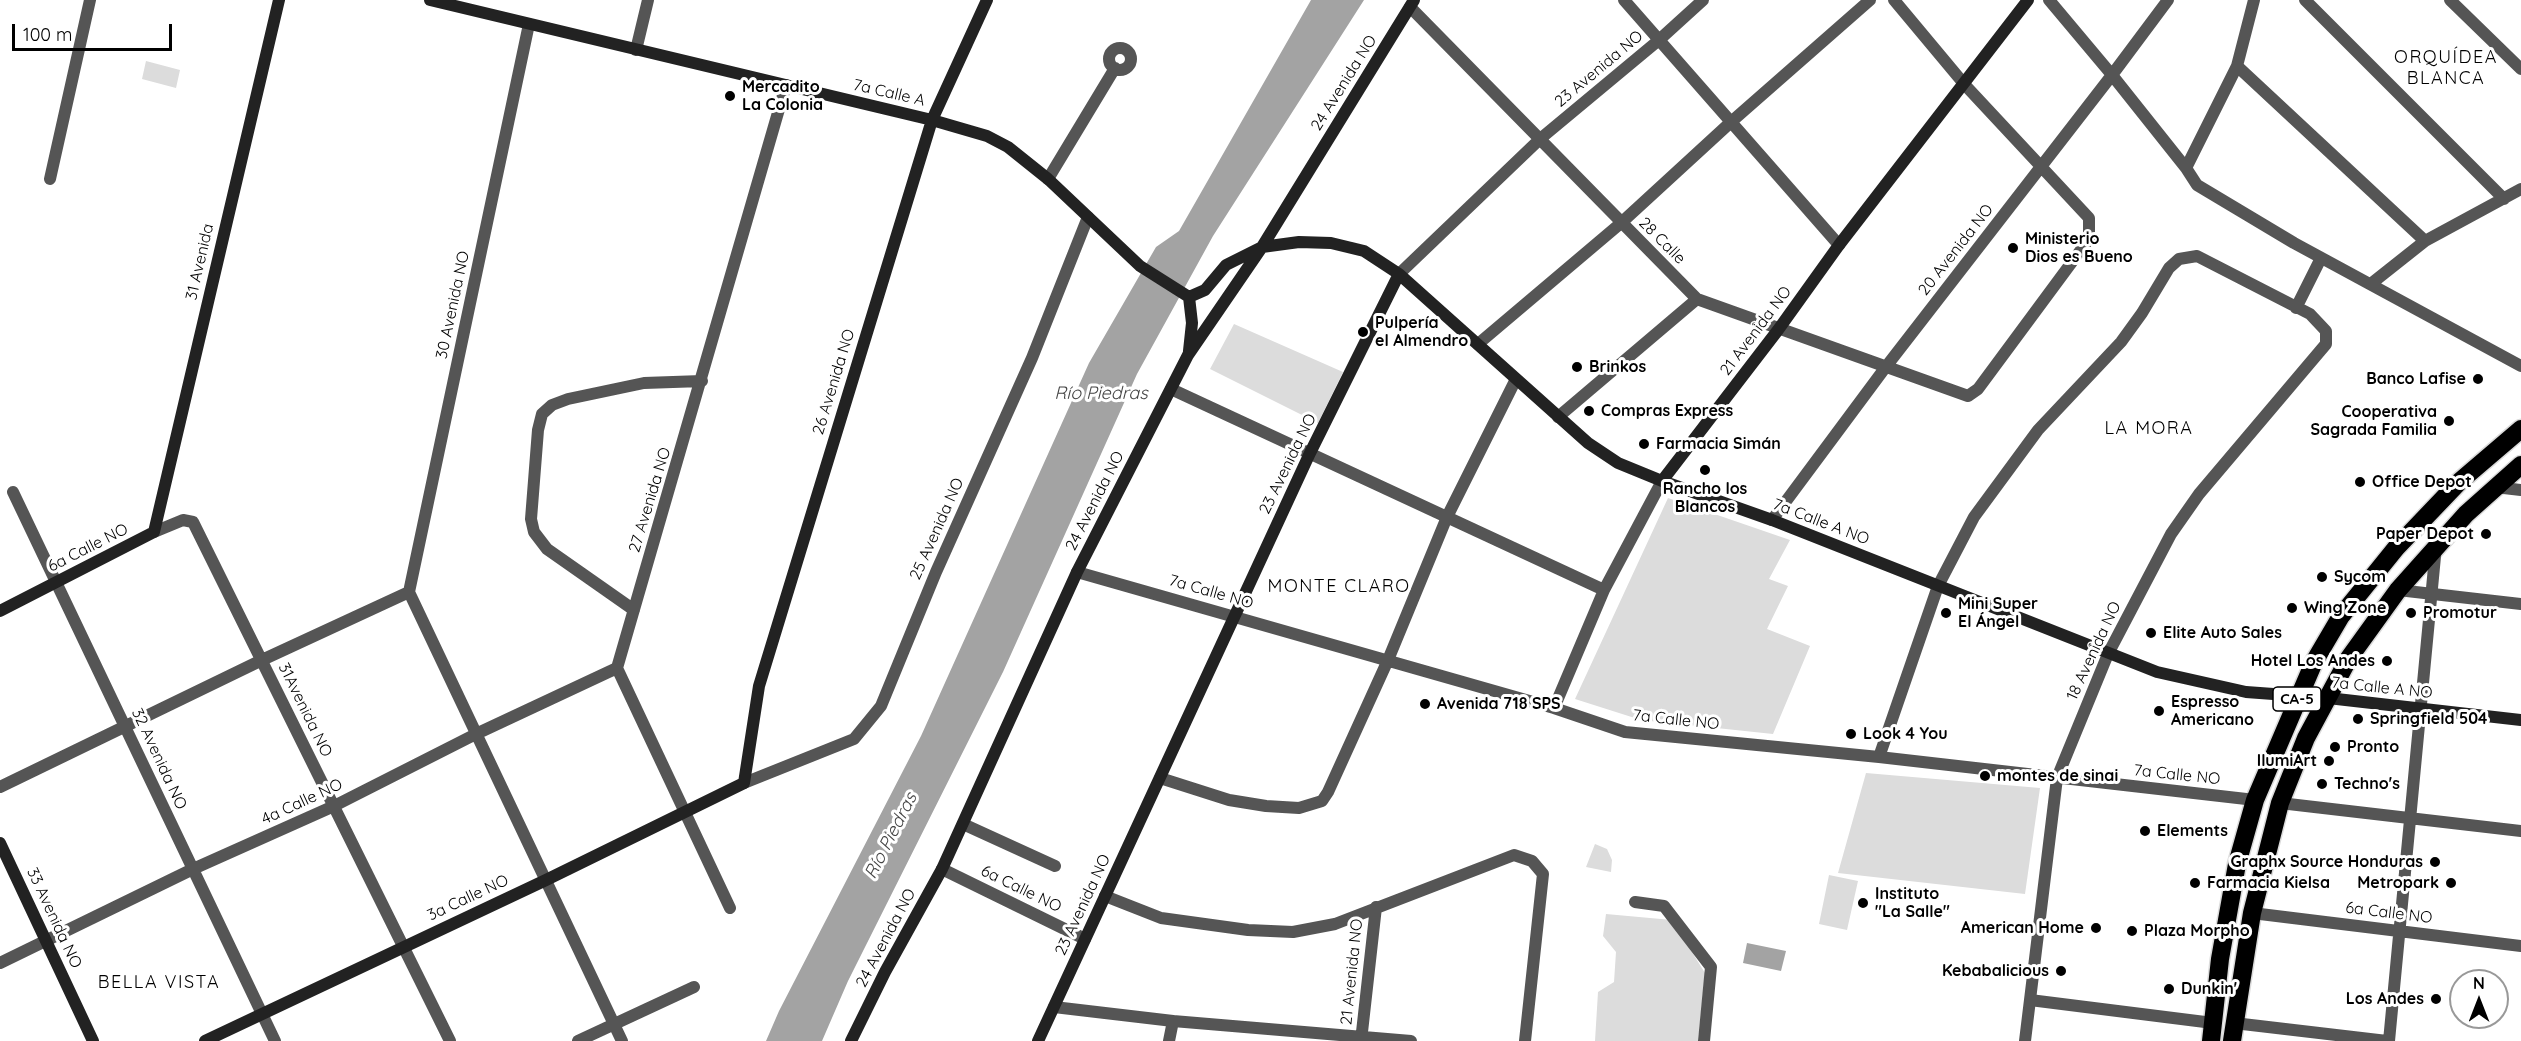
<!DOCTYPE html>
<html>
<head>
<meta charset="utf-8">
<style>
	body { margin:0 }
	#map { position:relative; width:2521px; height:1041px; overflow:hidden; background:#fff; font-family:Quicksand,sans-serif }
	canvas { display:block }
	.north { position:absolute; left:2449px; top:969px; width:60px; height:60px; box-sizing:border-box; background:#fff; border:2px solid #999; border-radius:50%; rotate:0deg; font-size:16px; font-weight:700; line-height:24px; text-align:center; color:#000 }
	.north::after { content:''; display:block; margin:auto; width:21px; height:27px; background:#000; clip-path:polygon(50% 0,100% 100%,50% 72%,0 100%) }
	.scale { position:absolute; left:12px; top:24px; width:160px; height:27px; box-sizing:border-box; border:3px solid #000; border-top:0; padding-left:8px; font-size:18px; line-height:21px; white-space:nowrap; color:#000; -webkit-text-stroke:4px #fff; paint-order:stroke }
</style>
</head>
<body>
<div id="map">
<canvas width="2521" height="1041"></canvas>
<div class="north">N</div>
<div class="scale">100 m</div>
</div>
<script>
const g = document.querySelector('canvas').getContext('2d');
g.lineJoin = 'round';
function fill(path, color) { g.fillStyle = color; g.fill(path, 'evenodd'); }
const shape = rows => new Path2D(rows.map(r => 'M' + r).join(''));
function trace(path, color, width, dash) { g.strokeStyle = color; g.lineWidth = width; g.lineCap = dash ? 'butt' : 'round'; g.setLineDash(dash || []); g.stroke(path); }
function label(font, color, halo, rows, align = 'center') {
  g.font = font + ' Quicksand,sans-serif'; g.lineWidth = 6; g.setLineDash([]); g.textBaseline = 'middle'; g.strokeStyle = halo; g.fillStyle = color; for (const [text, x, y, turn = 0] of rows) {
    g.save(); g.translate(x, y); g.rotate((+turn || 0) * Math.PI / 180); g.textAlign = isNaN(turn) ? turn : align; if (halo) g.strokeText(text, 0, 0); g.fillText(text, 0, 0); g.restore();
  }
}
fill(shape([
	[146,61,180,70,176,88,142,79],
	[1234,324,1343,372,1318,423,1210,369],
	[1668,498,1790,540,1769,579,1788,586,1767,629,1810,646,1773,734,1641,720,1575,699],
	[1866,773,2040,788,2025,894,1838,873],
	[1595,844,1607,849,1612,860,1611,872,1586,867],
	[1829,875,1858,881,1847,930,1819,924],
	[1606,914,1672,920,1705,973,1698,1041,1595,1041,1598,992,1614,982,1616,952,1603,936]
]), '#dcdcdc');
fill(shape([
	[1311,0,1364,0,1213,236,1137,374,1003,672,848,981,822,1041,766,1041,779,1011,921,736,1089,363,1156,247,1179,231],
	[1747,943,1786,951,1781,971,1743,963]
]), '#a3a3a3');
const highway = shape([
	[2211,1041,2220,959,2237,864,2255,800,2314,662,2341,616,2396,548,2459,482,2521,429],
	[2232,1041,2252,913,2280,803,2306,738,2349,658,2398,590,2466,514,2521,465]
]);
trace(highway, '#dbdbdb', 21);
trace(shape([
	[1624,0,1839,245],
	[2049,0,2112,75,2186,168,2197,185,2294,243,2521,366],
	[2305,0,2504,199],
	[2450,0,2521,69],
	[1410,7,1697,299,1968,396,1978,389,2089,239,2089,218,1965,85,1894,0],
	'1109 59a11 11 0 1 1 22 0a11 11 0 1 1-22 0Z',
	[636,50,648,0],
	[2237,66,2425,241],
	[2186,168,2237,66,2254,0],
	[50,179,90,0],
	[1048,179,1115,68],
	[1399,274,1540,139,1659,40,1703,0],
	[2372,283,2425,241,2521,189],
	[2296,308,2321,258],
	[1478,344,1621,223,1731,122,1870,0],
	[1171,389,1604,590],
	[1558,417,1697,299],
	[2495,487,2521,490],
	[13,492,275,1041],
	[1772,520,1885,368,2112,75,2168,0],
	[154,532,183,520,193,522,450,1041],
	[1077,572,1554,708,1625,732,1879,757,2255,800],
	[2398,590,2521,604],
	[409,592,529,24],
	[409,592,622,1041],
	[634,610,547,549,534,532,531,519,538,430,542,414,552,405,568,399,644,383,702,381],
	[1554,708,1604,590,1662,481],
	[1879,757,1938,586,1974,517,2038,430,2121,342,2142,313,2169,268,2179,259,2197,256,2310,314,2326,331,2326,344,2199,494,2171,534,2108,654,2057,778,2025,1041],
	[1160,778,1229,800,1266,806,1299,808,1322,801,1328,792,1388,660,1447,517,1516,379],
	[744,783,854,739,881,706,936,572,1032,358,1088,217],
	[0,787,262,660,409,592],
	[2280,803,2521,831],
	[963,824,1055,866],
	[942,869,1085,939],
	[1105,896,1161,918,1248,930,1293,932,1335,924,1514,855,1532,861,1543,874,1525,1041],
	[1635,902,1664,906,1711,967,1704,1041],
	[730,908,617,668,786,85],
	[2252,913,2521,946],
	[0,963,193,869,334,806,476,734,617,668],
	[2030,1000,2213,1023],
	[1054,1007,1173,1021,1411,1041],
	[2234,1023,2387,1041],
	[578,1041,694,987],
	[1169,1041,1173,1021],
	[1361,1041,1376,907],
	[2389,1041,2436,546]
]), '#555', 12);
trace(shape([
	[430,0,932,120,987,136,1008,147,1048,179,1140,266,1189,297,1192,323,1189,351],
	[1189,297,1205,290,1226,265,1262,247,1299,242,1331,243,1364,251,1399,274,1588,443,1618,463,1662,481,1772,520,2157,672,2246,692,2328,698,2521,720],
	[1662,481,1778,330,1839,245,2028,0],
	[0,611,154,532,279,0],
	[0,843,93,1041],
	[205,1041,546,880,744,783,759,686,932,120,987,0],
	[851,1041,885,972,942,869,1077,572,1188,355,1262,247,1414,0],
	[1038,1041,1310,453,1399,274]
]), '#222', 12);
trace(highway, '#000', 18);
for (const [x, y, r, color] of [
	[730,96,6,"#000"],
	[2013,248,6,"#000"],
	[1363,332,6,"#000"],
	[1577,367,6,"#000"],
	[2478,379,6,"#000"],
	[1589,411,6,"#000"],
	[2449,421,6,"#000"],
	[1644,444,6,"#000"],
	[1705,470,6,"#000"],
	[2360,482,6,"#000"],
	[2486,534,6,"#000"],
	[2322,577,6,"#000"],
	[2292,608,6,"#000"],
	[1946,613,6,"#000"],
	[2411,613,6,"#000"],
	[2151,633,6,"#000"],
	[2387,661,6,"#000"],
	[1425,704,6,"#000"],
	[2159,711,6,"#000"],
	[2358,719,6,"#000"],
	[1851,734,6,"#000"],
	[2335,747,6,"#000"],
	[2329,761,6,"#000"],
	[1985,776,6,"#000"],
	[2322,784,6,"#000"],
	[2145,831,6,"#000"],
	[2435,862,6,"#000"],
	[2195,883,6,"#000"],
	[2451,883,6,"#000"],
	[1863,903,6,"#000"],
	[2096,928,6,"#000"],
	[2132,931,6,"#000"],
	[2061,971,6,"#000"],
	[2169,989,6,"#000"],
	[2436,999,6,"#000"]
]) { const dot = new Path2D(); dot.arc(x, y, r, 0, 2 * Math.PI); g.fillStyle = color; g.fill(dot); trace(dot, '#fff', 2); }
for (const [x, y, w] of [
	[2297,699,48]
]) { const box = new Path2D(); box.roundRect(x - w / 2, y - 12, w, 24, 4.5); g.fillStyle = '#fff'; g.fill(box); trace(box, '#000', 1.5); }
label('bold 15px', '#000', null, [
	["CA-5",2297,699]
]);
label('16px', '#000', '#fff', [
	["23 Avenida NO",1599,69,-40],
	["24 Avenida NO",1344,83,-58],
	["7a Calle A",889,93,13],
	["28 Calle",1662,241,45],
	["20 Avenida NO",1956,250,-52],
	["31 Avenida",200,262,-77],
	["30 Avenida NO",453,305,-78],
	["21 Avenida NO",1756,331,-53],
	["26 Avenida NO",834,382,-73],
	["23 Avenida NO",1288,464,-64],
	["27 Avenida NO",650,500,-73],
	["24 Avenida NO",1095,501,-63],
	["7a Calle A NO",1821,522,21],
	["25 Avenida NO",937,529,-66],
	["6a Calle NO",88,548,-27],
	["7a Calle NO",1211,592,16],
	["18 Avenida NO",2094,651,-65],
	["7a Calle A NO",2382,688,6],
	["31Avenida NO",305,710,64],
	["7a Calle NO",1676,720,6],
	["32 Avenida NO",159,759,65],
	["7a Calle NO",2177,775,6],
	["4a Calle NO",302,802,-25],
	["6a Calle NO",1021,889,26],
	["3a Calle NO",468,898,-25],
	["23 Avenida NO",1083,905,-65],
	["6a Calle NO",2389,913,7],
	["33 Avenida NO",54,918,65],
	["24 Avenida NO",886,938,-62],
	["21 Avenida NO",1352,972,-84]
]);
label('bold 16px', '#000', '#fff', [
	["Mercadito",742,87],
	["La Colonia",742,105],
	["Ministerio",2025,239],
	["Dios es Bueno",2025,257],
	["Pulpería",1375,323],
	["el Almendro",1375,341],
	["Brinkos",1589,367],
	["Banco Lafise",2466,379,"right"],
	["Compras Express",1601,411],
	["Cooperativa",2437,412,"right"],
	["Sagrada Familia",2437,430,"right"],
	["Farmacia Simán",1656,444],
	["Office Depot",2372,482],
	["Rancho los",1705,489,"center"],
	["Blancos",1705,507,"center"],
	["Paper Depot",2474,534,"right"],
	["Sycom",2334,577],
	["Mini Super",1958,604],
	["El Ángel",1958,622],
	["Wing Zone",2304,608],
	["Promotur",2423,613],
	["Elite Auto Sales",2163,633],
	["Hotel Los Andes",2375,661,"right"],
	["Espresso",2171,702],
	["Americano",2171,720],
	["Avenida 718 SPS",1437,704],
	["Springfield 504",2370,719],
	["Look 4 You",1863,734],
	["Pronto",2347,747],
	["IlumiArt",2317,761,"right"],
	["montes de sinai",1997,776],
	["Techno's",2334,784],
	["Elements",2157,831],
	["Graphx Source Honduras",2423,862,"right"],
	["Farmacia Kielsa",2207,883],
	["Metropark",2439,883,"right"],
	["Instituto",1875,894],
	["\"La Salle\"",1875,912],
	["American Home",2084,928,"right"],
	["Plaza Morpho",2144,931],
	["Kebabalicious",2049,971,"right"],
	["Dunkin'",2181,989],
	["Los Andes",2424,999,"right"]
], 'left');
g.letterSpacing = '1.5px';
label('18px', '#000', '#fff', [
	["ORQUÍDEA",2446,58],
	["BLANCA",2446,79],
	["LA MORA",2149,429],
	["MONTE CLARO",1339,587],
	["BELLA VISTA",159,983]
]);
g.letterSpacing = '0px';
label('italic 18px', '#444', '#fff', [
	["Río Piedras",1101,394],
	["Río Piedras",891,836,-63]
]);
</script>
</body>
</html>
